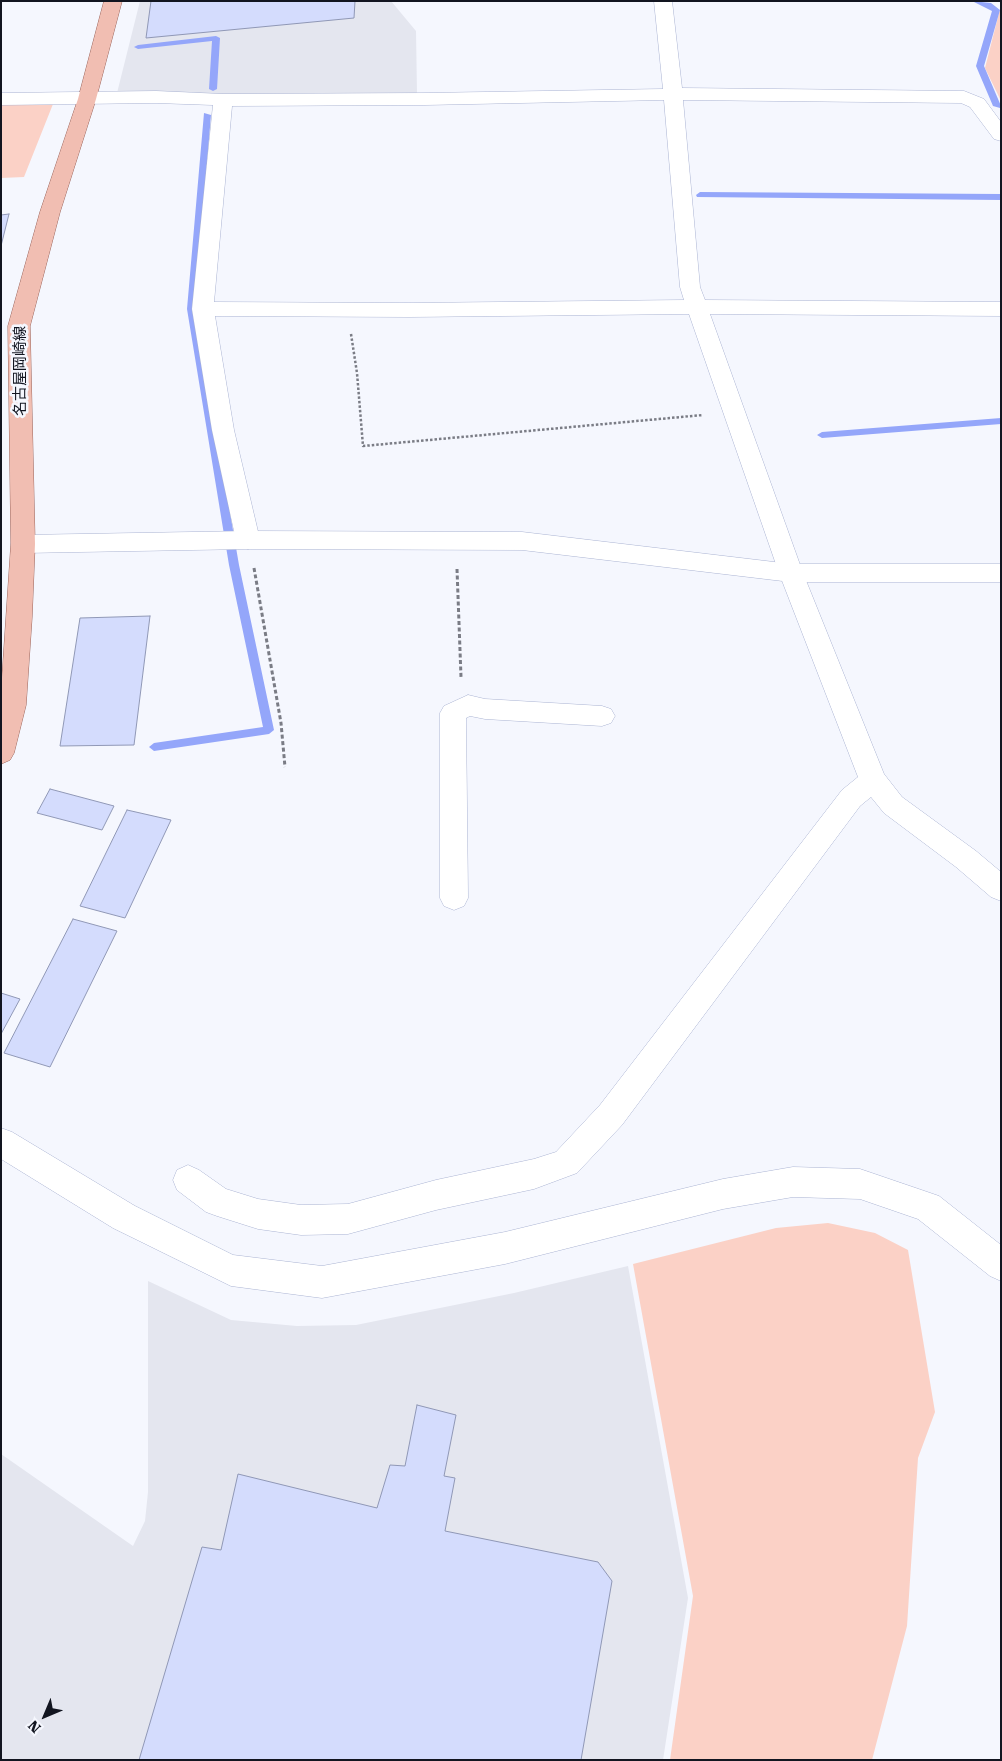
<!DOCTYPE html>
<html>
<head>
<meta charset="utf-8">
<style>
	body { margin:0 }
	#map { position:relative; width:1002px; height:1761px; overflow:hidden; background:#f5f7fe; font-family:"Roboto Serif",serif }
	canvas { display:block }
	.frame { position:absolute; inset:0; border:2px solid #121520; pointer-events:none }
	.north { position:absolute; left:20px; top:1691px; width:50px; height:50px; -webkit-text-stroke:4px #f5f7fe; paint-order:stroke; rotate:225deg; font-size:14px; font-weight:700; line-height:20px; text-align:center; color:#121520 }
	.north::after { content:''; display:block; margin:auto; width:18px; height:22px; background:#121520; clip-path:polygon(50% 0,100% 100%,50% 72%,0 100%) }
</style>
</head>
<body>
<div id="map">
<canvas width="1002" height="1761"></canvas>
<div class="frame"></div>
<div class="north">N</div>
</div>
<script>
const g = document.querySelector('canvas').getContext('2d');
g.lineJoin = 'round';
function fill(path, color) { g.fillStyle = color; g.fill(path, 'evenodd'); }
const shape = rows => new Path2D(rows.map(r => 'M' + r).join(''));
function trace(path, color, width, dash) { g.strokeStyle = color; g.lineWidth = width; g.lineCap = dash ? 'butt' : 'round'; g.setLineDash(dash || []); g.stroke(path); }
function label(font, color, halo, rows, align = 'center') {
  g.font = font + ' "Roboto Serif","Noto Sans JP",serif'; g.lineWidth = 5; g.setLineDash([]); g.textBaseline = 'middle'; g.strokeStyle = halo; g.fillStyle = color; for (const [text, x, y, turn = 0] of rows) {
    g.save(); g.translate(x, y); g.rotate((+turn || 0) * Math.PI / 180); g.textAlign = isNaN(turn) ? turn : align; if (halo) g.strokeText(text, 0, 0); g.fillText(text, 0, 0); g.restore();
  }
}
fill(shape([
	[140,1,391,1,416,31,417,93,213,95,189,92,117,93],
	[628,1266,688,1598,663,1760,1,1760,1,1454,133,1546,145,1521,148,1492,148,1281,231,1320,297,1326,356,1325,514,1293]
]), '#e4e6ef');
fill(shape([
	[1001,5,1001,101,985,68],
	[53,104,24,177,1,178,1,105],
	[828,1223,875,1233,908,1250,935,1412,918,1458,907,1626,872,1760,670,1760,693,1596,633,1264,776,1228]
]), '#fbd1c6');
fill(shape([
	[972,1,991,3,1000,10,984,66,1001,106,1000,108,993,106,976,66,992,11,972,1],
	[216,36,220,38,217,89,213,91,209,89,212,41,138,49,134,47,138,45,216,36],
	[204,113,211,115,195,309,239,565,274,730,269,734,154,751,149,747,154,743,263,727,229,565,187,309,204,113],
	[700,192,1001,194,1001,200,697,197,696,195,700,192],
	[1001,418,1001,424,822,438,817,435,822,432,1001,418]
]), '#94a6fa');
const building = shape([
	[151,1,355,1,354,18,146,38,151,1],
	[9,214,1,246,1,215,9,214],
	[150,616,134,745,60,746,80,618,150,616],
	[50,789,114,806,102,830,37,813,50,789],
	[127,810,171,820,125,918,80,906,127,810],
	[73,919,117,931,50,1067,4,1053,73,919],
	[1,993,20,999,1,1034,1,993],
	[417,1405,456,1415,444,1476,455,1478,445,1531,598,1562,612,1581,581,1760,139,1760,202,1547,221,1550,238,1474,377,1508,390,1465,405,1466,417,1405]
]);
fill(building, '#d4dcfd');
trace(building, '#9098b6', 1);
const street = shape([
	[654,1,672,1,682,88,964,91,984,99,1001,122,1001,141,994,139,970,107,961,103,683,100,700,287,705,300,1001,302,1001,316,710,314,803,573,884,774,902,797,976,851,1001,872,1001,901,991,897,956,867,884,813,871,797,860,806,622,1125,577,1173,534,1189,436,1210,348,1234,301,1235,258,1229,217,1216,206,1212,177,1190,173,1180,177,1170,188,1165,199,1170,226,1189,258,1199,301,1205,348,1204,436,1180,534,1159,556,1152,600,1105,842,790,858,777,779,573,689,314,409,317,215,316,234,430,260,540,256,546,248,549,240,546,236,540,212,430,192,309,213,105,156,103,1,105,1,93,156,91,223,94,425,93,663,89,654,1],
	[664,100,680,287,684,300,409,303,214,302,232,106,425,105,664,100],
	[468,695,485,699,602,706,611,709,615,716,611,723,602,726,485,719,470,716,466,718,468,898,464,906,454,910,444,906,440,898,440,713,444,706,468,695]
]);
const secondary = shape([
	[248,531,522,532,791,564,1001,564,1001,582,791,582,522,550,248,549,23,553,15,550,11,544,15,538,23,535,248,531],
	[1,1128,12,1132,135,1206,233,1255,322,1266,505,1232,723,1179,793,1167,860,1169,939,1196,1001,1245,1001,1281,990,1276,918,1219,860,1199,793,1197,723,1209,505,1264,322,1298,231,1286,113,1228,1,1159,1,1128]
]);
const primary = shape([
	[104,1,122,1,96,99,60,212,30,326,35,544,32,617,26,705,14,753,10,760,1,764,1,693,11,544,8,326,40,212,78,99,104,1]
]);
trace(street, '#abb4d3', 1);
trace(secondary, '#abb4d3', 1);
trace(primary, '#9c665d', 1);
trace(shape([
	[351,334,357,373,363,446,703,415]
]), '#7a7c85', 2.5, [2.5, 2]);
trace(shape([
	[254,568,281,723,285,767],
	[457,569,461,677]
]), '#7a7c85', 3, [4, 2.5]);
fill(street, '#fff');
fill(secondary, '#fff');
fill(primary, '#f1beb2');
label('15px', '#121520', '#f5f7fe', [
	["名古屋岡崎線",21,371,-90]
]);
</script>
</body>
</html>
